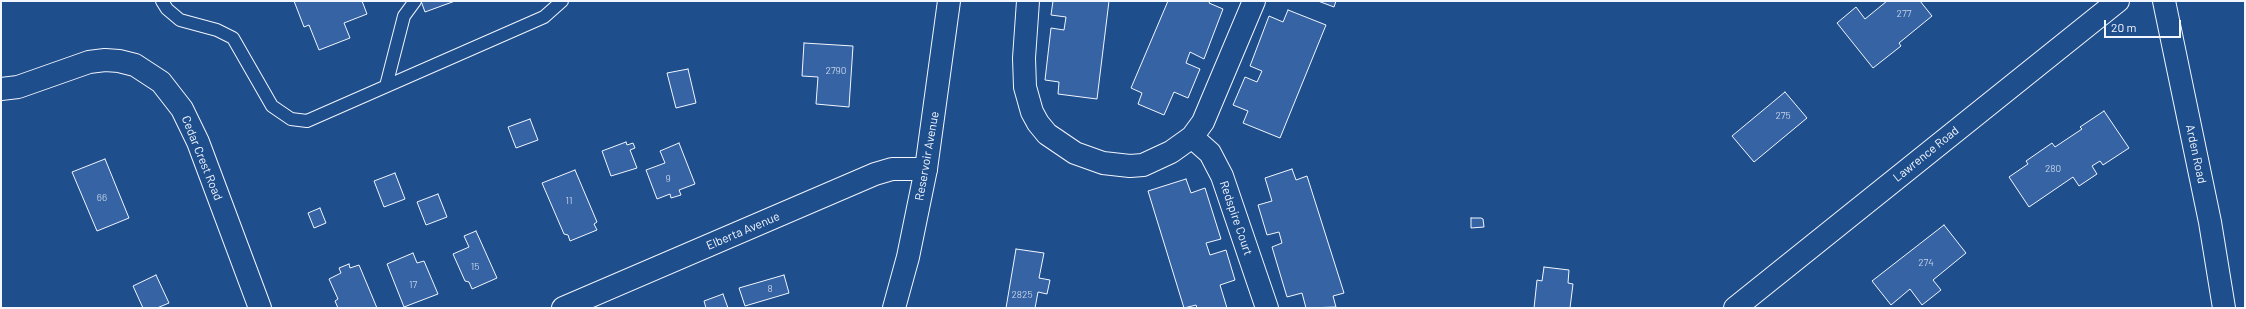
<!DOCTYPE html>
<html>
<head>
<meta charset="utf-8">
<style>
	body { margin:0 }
	#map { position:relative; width:2246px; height:309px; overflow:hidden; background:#1f4e8c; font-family:Barlow,sans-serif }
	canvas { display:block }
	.frame { position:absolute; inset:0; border:2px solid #f2f6ff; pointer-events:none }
	.scale { position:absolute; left:2104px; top:20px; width:77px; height:18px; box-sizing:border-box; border:2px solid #f2f6ff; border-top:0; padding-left:5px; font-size:12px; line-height:14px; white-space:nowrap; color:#f2f6ff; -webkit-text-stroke:3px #1f4e8c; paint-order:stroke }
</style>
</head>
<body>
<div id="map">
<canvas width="2246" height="309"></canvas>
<div class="frame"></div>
<div class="scale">20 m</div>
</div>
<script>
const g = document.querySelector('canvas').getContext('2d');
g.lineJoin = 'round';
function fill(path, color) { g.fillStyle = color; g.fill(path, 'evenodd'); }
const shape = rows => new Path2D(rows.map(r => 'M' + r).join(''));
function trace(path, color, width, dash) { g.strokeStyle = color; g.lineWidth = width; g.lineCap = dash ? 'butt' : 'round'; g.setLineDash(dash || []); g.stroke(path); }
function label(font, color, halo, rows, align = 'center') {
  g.font = font + ' Barlow,sans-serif'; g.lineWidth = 3; g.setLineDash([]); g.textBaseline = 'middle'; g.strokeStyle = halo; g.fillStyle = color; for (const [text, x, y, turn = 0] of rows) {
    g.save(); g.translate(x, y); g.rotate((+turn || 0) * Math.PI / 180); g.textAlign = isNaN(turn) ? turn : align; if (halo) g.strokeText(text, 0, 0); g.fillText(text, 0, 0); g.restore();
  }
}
const building = shape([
	[294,1,362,1,367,14,344,23,350,38,319,50,309,25,304,27,294,1],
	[421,1,455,1,425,12,421,1],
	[1053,1,1109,1,1097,99,1058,94,1059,82,1045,80,1051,28,1064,30,1066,17,1051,15,1053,1],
	[1168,1,1210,1,1209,3,1223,9,1204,59,1190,52,1186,63,1200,69,1188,98,1174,92,1164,115,1138,104,1142,93,1131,88,1168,1],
	[1318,1,1336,1,1334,7,1318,1],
	[1887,1,1920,1,1932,16,1899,43,1901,46,1873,68,1837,23,1856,7,1865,19,1887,1],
	[1288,10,1326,25,1280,138,1243,123,1248,111,1233,105,1245,77,1257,82,1262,71,1250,66,1269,16,1283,22,1288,10],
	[804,43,853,46,849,107,816,104,818,77,802,76,804,43],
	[688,69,696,103,676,108,667,73,688,69],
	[1785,92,1807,118,1754,162,1732,136,1785,92],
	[2104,111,2129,148,2103,165,2100,161,2092,166,2097,174,2079,186,2073,177,2029,207,2009,177,2028,164,2026,161,2052,143,2055,147,2082,129,2080,127,2104,111],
	[530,119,538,140,516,148,508,127,530,119],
	[626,142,627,145,633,143,635,148,630,150,637,168,611,176,602,151,626,142],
	[679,143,695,184,679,190,681,195,671,198,670,194,657,199,646,170,665,163,660,151,679,143],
	[105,159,129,218,97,231,72,172,105,159],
	[1292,169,1296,180,1307,176,1344,293,1333,296,1336,307,1306,308,1302,293,1287,297,1272,247,1282,243,1279,232,1267,235,1258,205,1272,201,1265,178,1292,169],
	[575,170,597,222,594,224,597,230,570,241,568,235,564,234,542,183,575,170],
	[395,173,405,199,384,207,374,181,395,173],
	[1186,179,1191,193,1205,188,1221,239,1206,243,1210,255,1226,250,1235,280,1220,285,1227,308,1197,308,1196,305,1184,308,1148,191,1186,179],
	[438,194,447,217,426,225,417,202,438,194],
	[320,208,326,223,314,228,308,213,320,208],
	[1471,218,1481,218,1483,219,1484,227,1471,228,1471,218],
	[1944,225,1966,253,1933,280,1941,290,1922,305,1910,289,1891,305,1872,281,1944,225],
	[476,231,497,278,472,289,469,282,465,281,453,254,469,247,464,236,476,231],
	[1016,249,1044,253,1039,278,1050,280,1047,294,1038,292,1035,308,1006,308,1016,249],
	[413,253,417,263,424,261,438,294,404,307,387,264,413,253],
	[349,264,350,268,359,265,377,308,338,308,335,301,338,299,329,279,341,273,339,268,349,264],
	[1544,267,1569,270,1568,283,1573,284,1570,308,1534,308,1537,280,1542,281,1544,267],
	[156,275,169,303,157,308,143,308,133,286,156,275],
	[784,275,789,293,745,306,739,288,784,275],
	[723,294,728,308,706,308,704,301,723,294]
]);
fill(building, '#3563a3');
trace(building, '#f2f6ff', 1);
const lane = shape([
	[162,1,167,9,180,20,217,30,233,38,272,106,291,119,307,121,544,17,562,1],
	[386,86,404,16,415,1]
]);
const street = shape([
	[1028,1,1024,58,1025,87,1032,112,1038,123,1047,134,1075,153,1103,163,1130,166,1143,165,1171,152,1192,137,1203,122,1254,1],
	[2164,1,2210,222,2224,308],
	[1,89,18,87,89,62,105,60,119,61,135,65,161,82,182,109,198,142,260,308],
	[1192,137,1210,153,1222,176,1267,308],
	[563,308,875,174,892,169,926,169],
	[1735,308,2118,1]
]);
const secondary = shape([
	[894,308,908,257,926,169,949,1]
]);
trace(lane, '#f2f6ff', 14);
trace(street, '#f2f6ff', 24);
trace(secondary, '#f2f6ff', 24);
trace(lane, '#1f4e8c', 12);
trace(street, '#1f4e8c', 22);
trace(secondary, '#1f4e8c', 22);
label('10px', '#c3d1e8', null, [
	["277",1904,14],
	["2790",836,71],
	["275",1783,116],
	["280",2053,169],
	["9",668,179],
	["66",102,198],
	["11",569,201],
	["274",1926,263],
	["15",475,267],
	["17",413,285],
	["8",770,289],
	["2825",1022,295]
]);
label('12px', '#f2f6ff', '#1f4e8c', [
	["Lawrence Road",1926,154,-39],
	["Arden Road",2196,154,78],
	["Reservoir Avenue",927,156,-80],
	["Cedar Crest Road",202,158,68],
	["Redspire Court",1236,218,71],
	["Elberta Avenue",743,231,-23]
]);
</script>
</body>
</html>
